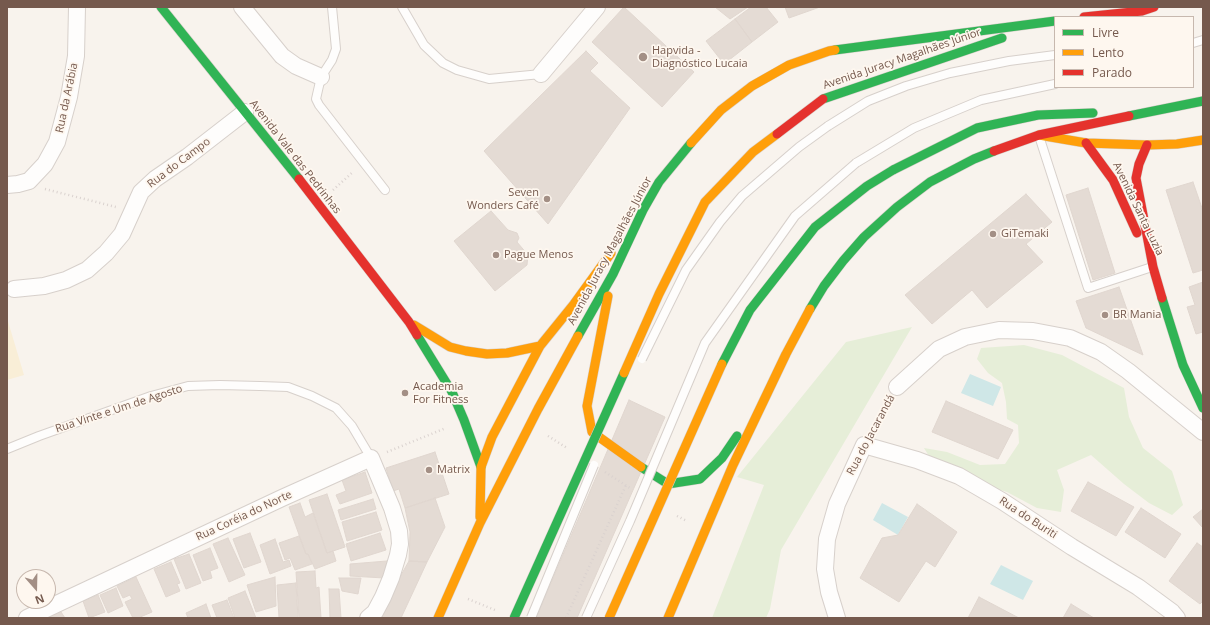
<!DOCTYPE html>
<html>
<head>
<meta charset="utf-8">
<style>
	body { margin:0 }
	#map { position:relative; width:1210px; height:625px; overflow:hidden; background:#f8f3ed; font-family:"Open Sans",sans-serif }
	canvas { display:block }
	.frame { position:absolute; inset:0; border:8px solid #75594d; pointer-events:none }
	.legend { position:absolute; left:1054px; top:16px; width:140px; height:72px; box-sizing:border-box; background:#fef7ef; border:1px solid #c7b8ae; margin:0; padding:5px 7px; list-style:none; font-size:12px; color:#75594d }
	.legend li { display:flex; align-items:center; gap:8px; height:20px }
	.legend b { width:20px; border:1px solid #c7b8ae }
	.north { position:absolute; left:16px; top:569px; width:40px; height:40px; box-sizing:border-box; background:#fef7ef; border:1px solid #c7b8ae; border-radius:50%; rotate:160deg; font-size:11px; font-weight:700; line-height:16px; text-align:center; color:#75594d }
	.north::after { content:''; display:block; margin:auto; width:14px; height:18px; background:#a38f85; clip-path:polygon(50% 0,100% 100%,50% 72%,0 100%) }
</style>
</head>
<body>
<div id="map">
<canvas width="1210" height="625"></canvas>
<div class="frame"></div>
<ul class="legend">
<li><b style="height:5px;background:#30b455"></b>Livre</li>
<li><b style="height:5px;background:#ff9f0a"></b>Lento</li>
<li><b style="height:5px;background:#e5322d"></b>Parado</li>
</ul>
<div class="north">N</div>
</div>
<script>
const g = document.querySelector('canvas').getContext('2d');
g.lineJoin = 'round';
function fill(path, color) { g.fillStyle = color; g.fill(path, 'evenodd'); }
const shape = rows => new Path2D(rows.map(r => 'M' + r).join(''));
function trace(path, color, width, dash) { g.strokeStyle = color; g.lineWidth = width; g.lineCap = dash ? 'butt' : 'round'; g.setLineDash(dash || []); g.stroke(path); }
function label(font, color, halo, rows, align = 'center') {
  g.font = font + ' "Open Sans",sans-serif'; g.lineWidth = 3.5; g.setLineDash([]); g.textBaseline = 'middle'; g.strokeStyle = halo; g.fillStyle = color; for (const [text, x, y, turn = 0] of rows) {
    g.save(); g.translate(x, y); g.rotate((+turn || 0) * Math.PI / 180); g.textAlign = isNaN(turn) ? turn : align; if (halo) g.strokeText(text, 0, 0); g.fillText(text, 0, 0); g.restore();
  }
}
fill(shape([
	[912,327,781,550,770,609,766,618,712,618,764,485,737,477,846,342],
	[1024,345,1062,355,1124,388,1129,417,1143,448,1172,471,1183,505,1172,515,1149,503,1124,484,1091,455,1057,470,1064,490,1061,512,1037,508,1007,492,981,484,932,461,924,448,947,452,980,465,1005,464,1019,443,1018,425,1007,419,1006,402,1002,383,988,373,977,359,981,348]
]), '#e6eed8');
fill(shape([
	[7,318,24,375,7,380]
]), '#f9eed7');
fill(shape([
	[970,374,1001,387,993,406,961,393],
	[882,503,908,517,898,535,873,520],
	[1001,565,1033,581,1023,600,990,584]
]), '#cfe7e7');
const building = shape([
	[624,7,694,72,662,107,592,42,624,7],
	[715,7,748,7,730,19,715,7],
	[751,7,766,7,778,22,752,42,735,19,751,7],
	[785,7,820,7,789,18,785,7],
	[735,19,752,42,724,64,706,41,735,19],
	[586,51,598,63,590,71,630,108,548,224,484,151,586,51],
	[1193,182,1203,211,1203,270,1193,273,1166,190,1193,182],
	[1088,188,1115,273,1093,280,1066,195,1088,188],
	[1026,194,1052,222,1026,244,1043,262,987,308,972,290,932,324,905,295,1026,194],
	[491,211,508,230,517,233,519,238,517,242,528,255,527,265,495,291,454,241,491,211],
	[1203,282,1203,332,1196,334,1187,307,1195,305,1189,287,1203,282],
	[1119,287,1143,355,1086,328,1076,301,1119,287],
	[629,400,665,417,577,618,536,618,629,400],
	[946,401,1013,430,998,459,932,432,946,401],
	[435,452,449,494,405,508,399,489,393,491,386,468,435,452],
	[365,472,372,493,340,504,336,495,346,491,342,480,365,472],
	[1088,482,1134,507,1116,536,1071,511,1088,482],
	[327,494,345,547,327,553,309,500,327,494],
	[435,498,445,527,427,562,409,561,410,532,405,508,435,498],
	[373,499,376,509,341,520,338,510,373,499],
	[300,503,305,517,313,513,327,553,333,551,336,561,315,569,308,554,306,554,289,507,300,503],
	[917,504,957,532,935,567,926,561,899,602,860,578,882,538,898,535,917,504],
	[1141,508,1181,534,1165,558,1125,532,1141,508],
	[1203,509,1203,528,1193,517,1203,509],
	[376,512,382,530,347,541,342,522,376,512],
	[250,533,261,562,244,568,233,539,250,533],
	[380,533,386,550,351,561,346,544,380,533],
	[299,536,306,554,308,554,312,564,295,570,290,558,285,560,279,543,299,536],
	[228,538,245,575,229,582,213,544,228,538],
	[275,539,283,562,289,560,291,566,270,574,260,545,275,539],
	[1197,543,1203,547,1203,601,1200,604,1169,581,1197,543],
	[210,548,218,568,210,571,212,578,203,581,193,555,210,548],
	[189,554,201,583,186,589,174,559,189,554],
	[387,561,384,578,350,576,350,564,387,561],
	[409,561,427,562,401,618,383,618,379,614,409,561],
	[171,562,180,583,177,584,180,591,166,597,154,569,171,562],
	[315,571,316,588,319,587,321,618,299,618,296,572,315,571],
	[136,577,152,612,138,618,133,618,125,602,132,599,130,595,123,598,117,586,136,577],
	[275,577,276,606,256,612,247,585,275,577],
	[339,578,361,578,358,594,342,591,339,578],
	[296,583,298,618,279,618,277,585,296,583],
	[116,588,123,606,108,613,100,595,116,588],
	[329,589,339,589,341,618,330,618,329,589],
	[245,591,256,618,235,618,228,598,245,591],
	[98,595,105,612,89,618,83,601,98,595],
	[979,597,1019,618,968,618,979,597],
	[227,600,234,618,217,618,212,605,227,600],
	[206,604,211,618,188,618,186,613,206,604],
	[1071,604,1094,618,1063,618,1071,604],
	[59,609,65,618,45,618,59,609]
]);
fill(building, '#e4dbd4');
trace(building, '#e0d6cf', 1);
const lane = shape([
	[332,7,336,49,332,60,321,77,316,99,319,105,385,190],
	[402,7,424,45,443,63,457,70,489,79,541,74],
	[1193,43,1203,40],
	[828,126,868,101,906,86,950,73,1009,61,1055,55],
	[1039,136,1088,288,1152,267],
	[856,163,914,128,981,100,1055,84],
	[7,449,39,436,151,396,188,386,220,385,260,386,288,387,312,396,336,408,352,426,371,458]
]);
const street = shape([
	[242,7,282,56,296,66,321,77],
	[541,74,597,7],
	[7,185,18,184,29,181,45,164,57,142,69,97,76,56,77,7],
	[14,289,44,286,66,280,87,270,106,253,122,234,141,192,155,179,187,157,245,112],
	[897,387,939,349,965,337,999,330,1033,331,1070,338,1101,352,1128,371,1203,432],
	[27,618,282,498,371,458,392,508,399,531,400,544,398,555,391,578,383,597,375,612,368,618],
	[837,618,829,592,825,569,827,539,837,504,864,445,917,460,959,476,1002,501,1072,547,1138,587,1172,612,1177,618]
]);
const fast = shape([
	[161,7,299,179],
	[835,50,1055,21],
	[823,99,1002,38],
	[1129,116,1203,101],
	[893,170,977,128,1038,115,1093,113],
	[1162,298,1183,365,1203,408],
	[810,309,824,286,843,261,864,237,897,207,930,182,974,159,994,151],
	[417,335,452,392,464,420,481,467],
	[578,336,613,274,643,210,659,182,691,143],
	[641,467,668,484,700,479,722,458,737,436]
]);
const slow = shape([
	[1039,135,1086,143,1147,145,1177,144,1203,140],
	[691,143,721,110,752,86,789,65,829,51,835,50],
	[608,296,587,406,592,432,641,467],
	[414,325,450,347,466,351,487,354,507,353,540,346],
	[480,517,481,467,492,437,540,346,574,304,611,253],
	[438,618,480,523,538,409,578,336],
	[668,618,733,465,786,354,810,309]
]);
const jam = shape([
	[1084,17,1142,11,1154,7],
	[1086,143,1113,180,1137,233],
	[1147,145,1139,164,1136,178,1153,267,1162,298],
	[994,151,1039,135,1129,116],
	[299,179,409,322,417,335]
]);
trace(lane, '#d7d0cb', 10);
trace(street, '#d7d0cb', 18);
trace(fast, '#d7cec9', 10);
trace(slow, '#d7cec9', 10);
trace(jam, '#d7cec9', 10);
trace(shape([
	[45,189,116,207],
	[333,190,353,172],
	[872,429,887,402],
	[548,436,567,448],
	[387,452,446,428],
	[605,472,630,488],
	[677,516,687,521],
	[468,599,495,610],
	[566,618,626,485]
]), '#dad2cf', 2.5, [1, 3]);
trace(lane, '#fefdfc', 8);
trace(street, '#fefdfc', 16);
trace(fast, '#30b455', 9);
trace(slow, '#ff9f0a', 9);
trace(jam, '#e5322d', 9);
const laneBridge = shape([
	[642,359,686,270,720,222,742,196,799,147,828,126],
	[531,618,594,465],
	[586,618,630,521,705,343,795,216,856,163]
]);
const fastBridge = shape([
	[722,364,750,310,815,227,867,186,893,170],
	[514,618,624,373]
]);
const slowBridge = shape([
	[624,373,659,294,705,202,753,152,777,134],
	[609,618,722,364]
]);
const jamBridge = shape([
	[777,134,823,99]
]);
trace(laneBridge, '#d7d0cb', 10, []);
trace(fastBridge, '#d9d0cb', 10, []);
trace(slowBridge, '#d9d0cb', 10, []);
trace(jamBridge, '#d9d0cb', 10, []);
trace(laneBridge, '#fefdfc', 8);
trace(fastBridge, '#30b455', 9);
trace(slowBridge, '#ff9f0a', 9);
trace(jamBridge, '#e5322d', 9);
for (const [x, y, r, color] of [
	[643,57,5,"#a38f85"],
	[547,199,4,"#a38f85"],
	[993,234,4,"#a38f85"],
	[496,255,4,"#a38f85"],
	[1105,315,4,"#a38f85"],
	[405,393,4,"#a38f85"],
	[429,470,4,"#a38f85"]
]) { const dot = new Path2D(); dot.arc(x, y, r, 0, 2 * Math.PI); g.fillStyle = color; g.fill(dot); trace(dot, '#fef7ef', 1.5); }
label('11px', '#75594d', '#fef7ef', [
	["Hapvida -",652,51],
	["Diagnóstico Lucaia",652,64],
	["Seven",539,193,"right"],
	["Wonders Café",539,206,"right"],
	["GiTemaki",1001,234],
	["Pague Menos",504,255],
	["BR Mania",1113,315],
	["Academia",413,387],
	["For Fitness",413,400],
	["Matrix",437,470]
], 'left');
label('11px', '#75594d', '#fef7ef', [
	["Avenida Juracy Magalhães Júnior",902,59,-19],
	["Rua da Arábia",67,98,-78],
	["Avenida Vale das Pedrinhas",295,157,52],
	["Rua do Campo",179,163,-37],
	["Avenida Santa Luzia",1138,209,64],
	["Avenida Juracy Magalhães Júnior",610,251,-62],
	["Rua Vinte e Um de Agosto",119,409,-18],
	["Rua do Jacarandá",871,435,-62],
	["Rua Coréia do Norte",244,516,-25],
	["Rua do Buriti",1028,518,33]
]);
</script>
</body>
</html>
